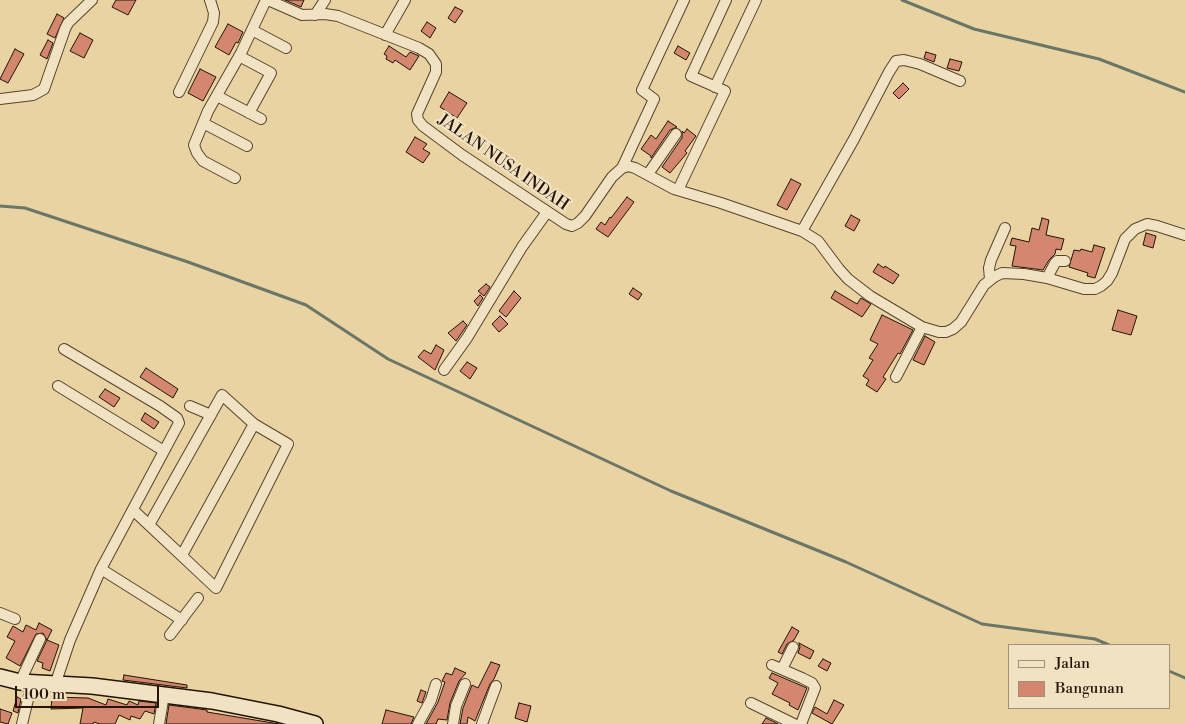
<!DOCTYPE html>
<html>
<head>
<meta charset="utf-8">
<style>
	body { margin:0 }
	#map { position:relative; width:1185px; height:724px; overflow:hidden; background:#ead3a2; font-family:"Libre Bodoni",serif }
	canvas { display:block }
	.legend { position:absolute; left:1008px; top:644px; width:162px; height:65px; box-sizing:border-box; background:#f1e2c3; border:1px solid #9f9077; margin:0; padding:6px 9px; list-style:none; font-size:15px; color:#231405 }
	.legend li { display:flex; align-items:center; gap:10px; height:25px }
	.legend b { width:25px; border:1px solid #9f9077 }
	.scale { position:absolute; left:15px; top:686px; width:144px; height:22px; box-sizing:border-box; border:2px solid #231405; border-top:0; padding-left:6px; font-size:15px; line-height:18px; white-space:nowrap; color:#231405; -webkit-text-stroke:4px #f1e2c3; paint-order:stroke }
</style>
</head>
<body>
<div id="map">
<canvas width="1185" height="724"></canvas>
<ul class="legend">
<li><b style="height:6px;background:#f1e2c3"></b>Jalan</li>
<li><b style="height:14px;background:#d3876f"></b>Bangunan</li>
</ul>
<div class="scale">100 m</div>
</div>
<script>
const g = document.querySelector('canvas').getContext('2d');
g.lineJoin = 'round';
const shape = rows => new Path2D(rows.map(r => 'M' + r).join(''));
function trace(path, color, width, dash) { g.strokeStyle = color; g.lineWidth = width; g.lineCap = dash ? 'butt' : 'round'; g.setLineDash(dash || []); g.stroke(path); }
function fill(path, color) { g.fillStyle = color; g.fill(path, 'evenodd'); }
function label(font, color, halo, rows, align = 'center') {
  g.font = font + ' "Libre Bodoni",serif'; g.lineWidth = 4.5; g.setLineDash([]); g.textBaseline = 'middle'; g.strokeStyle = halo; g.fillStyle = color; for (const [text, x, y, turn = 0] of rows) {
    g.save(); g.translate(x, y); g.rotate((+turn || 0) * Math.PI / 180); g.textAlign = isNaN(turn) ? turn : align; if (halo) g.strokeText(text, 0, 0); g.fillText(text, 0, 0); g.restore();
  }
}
trace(shape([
	[902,0,974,29,1099,59,1185,92],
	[0,206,25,208,188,262,306,305,388,359,671,491,846,562,982,624,1095,639,1109,645],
	[1169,671,1185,678]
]), '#697668', 3);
const building = shape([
	[116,0,136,0,128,15,112,7,116,0],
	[285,0,304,0,301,7,285,0],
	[455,7,463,11,455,23,448,18,455,7],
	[57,14,64,18,55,38,47,34,57,14],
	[427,22,436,28,430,38,421,31,427,22],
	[228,24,243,32,238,43,236,42,229,55,215,47,228,24],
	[80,33,93,40,84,58,70,51,80,33],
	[48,40,53,43,47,59,40,55,48,40],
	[389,46,406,57,410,52,419,56,410,70,395,60,393,63,386,59,387,56,384,54,389,46],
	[678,46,690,53,686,60,674,53,678,46],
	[15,49,24,54,8,83,0,79,15,49],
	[926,52,936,55,934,62,924,58,926,52],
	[950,59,962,62,959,71,947,68,950,59],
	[200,69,216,77,203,101,188,93,200,69],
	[903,83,909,89,899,99,893,93,903,83],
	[449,92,467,103,457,118,440,107,449,92],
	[668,121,677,127,670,130,651,158,651,156,641,149,651,135,656,139,668,121],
	[687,129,696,136,685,151,687,153,670,173,662,167,682,138,682,131,684,133,687,129],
	[415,137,427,144,423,149,430,153,423,163,406,152,415,137],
	[791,179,801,184,787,210,777,205,791,179],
	[627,197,634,202,608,237,596,229,601,222,605,225,610,217,611,218,627,197],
	[851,215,860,220,854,231,845,226,851,215],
	[1042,218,1049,220,1046,235,1064,239,1061,250,1056,249,1055,254,1049,260,1043,270,1012,266,1016,246,1010,245,1012,238,1029,242,1032,228,1039,230,1042,218],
	[1146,233,1156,236,1153,248,1143,245,1146,233],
	[1094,245,1105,248,1095,278,1087,276,1088,273,1069,267,1074,250,1080,251,1081,249,1092,252,1094,245],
	[878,264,884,268,885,266,899,275,893,284,873,272,878,264],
	[486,284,490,287,484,296,478,291,486,284],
	[633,288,642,294,638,300,629,294,633,288],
	[514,291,521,298,506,317,499,311,514,291],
	[835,291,857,304,861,298,871,304,862,317,831,298,835,291],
	[480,295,483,298,478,306,474,301,480,295],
	[1118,310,1137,316,1131,335,1112,330,1118,310],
	[882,315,913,330,900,354,898,353,883,377,886,379,877,392,866,385,869,380,863,376,873,360,869,358,878,344,870,340,882,315],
	[500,316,508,324,499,332,492,324,500,316],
	[463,321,467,325,456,341,448,333,463,321],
	[925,336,935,342,924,365,913,360,925,336],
	[436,345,444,350,435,370,418,357,424,350,431,354,436,345],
	[467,362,477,368,470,379,460,371,467,362],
	[146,368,178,389,173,398,140,377,146,368],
	[105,389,120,398,114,407,99,397,105,389],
	[145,413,159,422,154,429,141,420,145,413],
	[39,623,52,630,47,640,43,633,36,634,20,666,6,658,15,641,7,637,13,626,23,632,26,625,36,630,39,623],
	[792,627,799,631,794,640,787,644,782,654,778,652,792,627],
	[47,640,59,645,50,671,42,668,43,663,37,661,47,640],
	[799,643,814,651,810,659,798,653,800,647,799,643],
	[823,659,831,663,827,671,818,666,823,659],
	[491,662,500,665,494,679,490,684,475,721,468,717,467,724,460,724,463,708,472,685,478,688,491,662],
	[455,668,466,673,459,681,450,703,447,720,438,719,436,724,426,724,438,702,445,682,442,681,446,673,452,675,455,668],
	[772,673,807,688,798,710,789,705,790,703,772,694,778,683,769,678,772,673],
	[124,675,187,685,187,688,123,680,124,675],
	[421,690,426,692,422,703,417,701,421,690],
	[17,697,21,699,18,713,13,711,17,697],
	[52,697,88,698,106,705,108,699,127,705,129,701,138,705,139,701,156,703,154,714,145,711,140,719,131,716,130,720,119,715,115,724,100,724,94,722,93,724,80,724,83,708,51,709,52,697],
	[834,700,844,705,832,724,812,713,815,707,827,714,834,700],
	[519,703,531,706,527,722,515,718,519,703],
	[169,705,207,710,207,712,279,724,166,724,169,705],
	[0,709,12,713,8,724,0,722,0,709],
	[386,710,414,717,411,724,382,724,386,710],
	[766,718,778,724,762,724,766,718]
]);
fill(building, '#d3876f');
trace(building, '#231405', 1);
const street = shape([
	[268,0,302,15,325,14,338,16,419,48,429,54,436,64,436,72,417,114,418,120,423,126,462,155,566,224,572,226,578,223,585,216,612,177,622,168,628,166,635,168,674,189,721,203,802,231,818,241,839,269,848,279,870,296,922,327,939,332,946,332,953,329,961,322,984,285,994,277,1002,273,1024,274,1047,278,1084,289,1095,289,1101,286,1107,281,1112,273,1125,239,1135,229,1147,224,1157,226,1185,235],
	[315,15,325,0],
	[252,30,286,48],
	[385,35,405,0],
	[239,56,271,73,249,113],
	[715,87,756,0],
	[179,92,213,22,214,13,210,0],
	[217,96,261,119],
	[0,99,33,95,44,89,65,29,68,23,92,0],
	[203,123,247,146],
	[622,168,654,99,642,90,684,0],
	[648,174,676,134],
	[235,178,203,161,197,153,194,145,208,111,241,53,266,0],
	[678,190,725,91,691,76,726,0],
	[802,231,854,139,889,72,896,61,904,60,920,64,960,81],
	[1047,278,1055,263,1057,261,1065,261],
	[990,279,989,268,991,260,1005,228],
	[444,370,467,338,522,247,547,212],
	[896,377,922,327],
	[58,386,164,451],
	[190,406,211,415],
	[133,510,149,525,216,588,288,444,254,424,222,395,149,525],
	[182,555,254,424],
	[101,569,182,620],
	[0,613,15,619],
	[170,635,198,598],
	[772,665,802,678,812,683,815,688,801,724],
	[782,669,793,647],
	[20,682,40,639],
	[55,685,70,640,101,569,179,423,177,418,160,406,64,349],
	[751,703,794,724],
	[22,724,32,683],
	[159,724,164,695],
	[418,724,431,700,436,684],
	[453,724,456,706,465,684],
	[482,724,496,686]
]);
const secondary = shape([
	[0,677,20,682,92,686,212,701,278,714,315,724]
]);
trace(street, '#55442c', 12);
trace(secondary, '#231405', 18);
trace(street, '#f1e2c3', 10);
trace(secondary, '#f1e2c3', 15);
label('16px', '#231405', '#f1e2c3', [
	["JALAN NUSA INDAH",503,163,35]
]);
</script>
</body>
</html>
